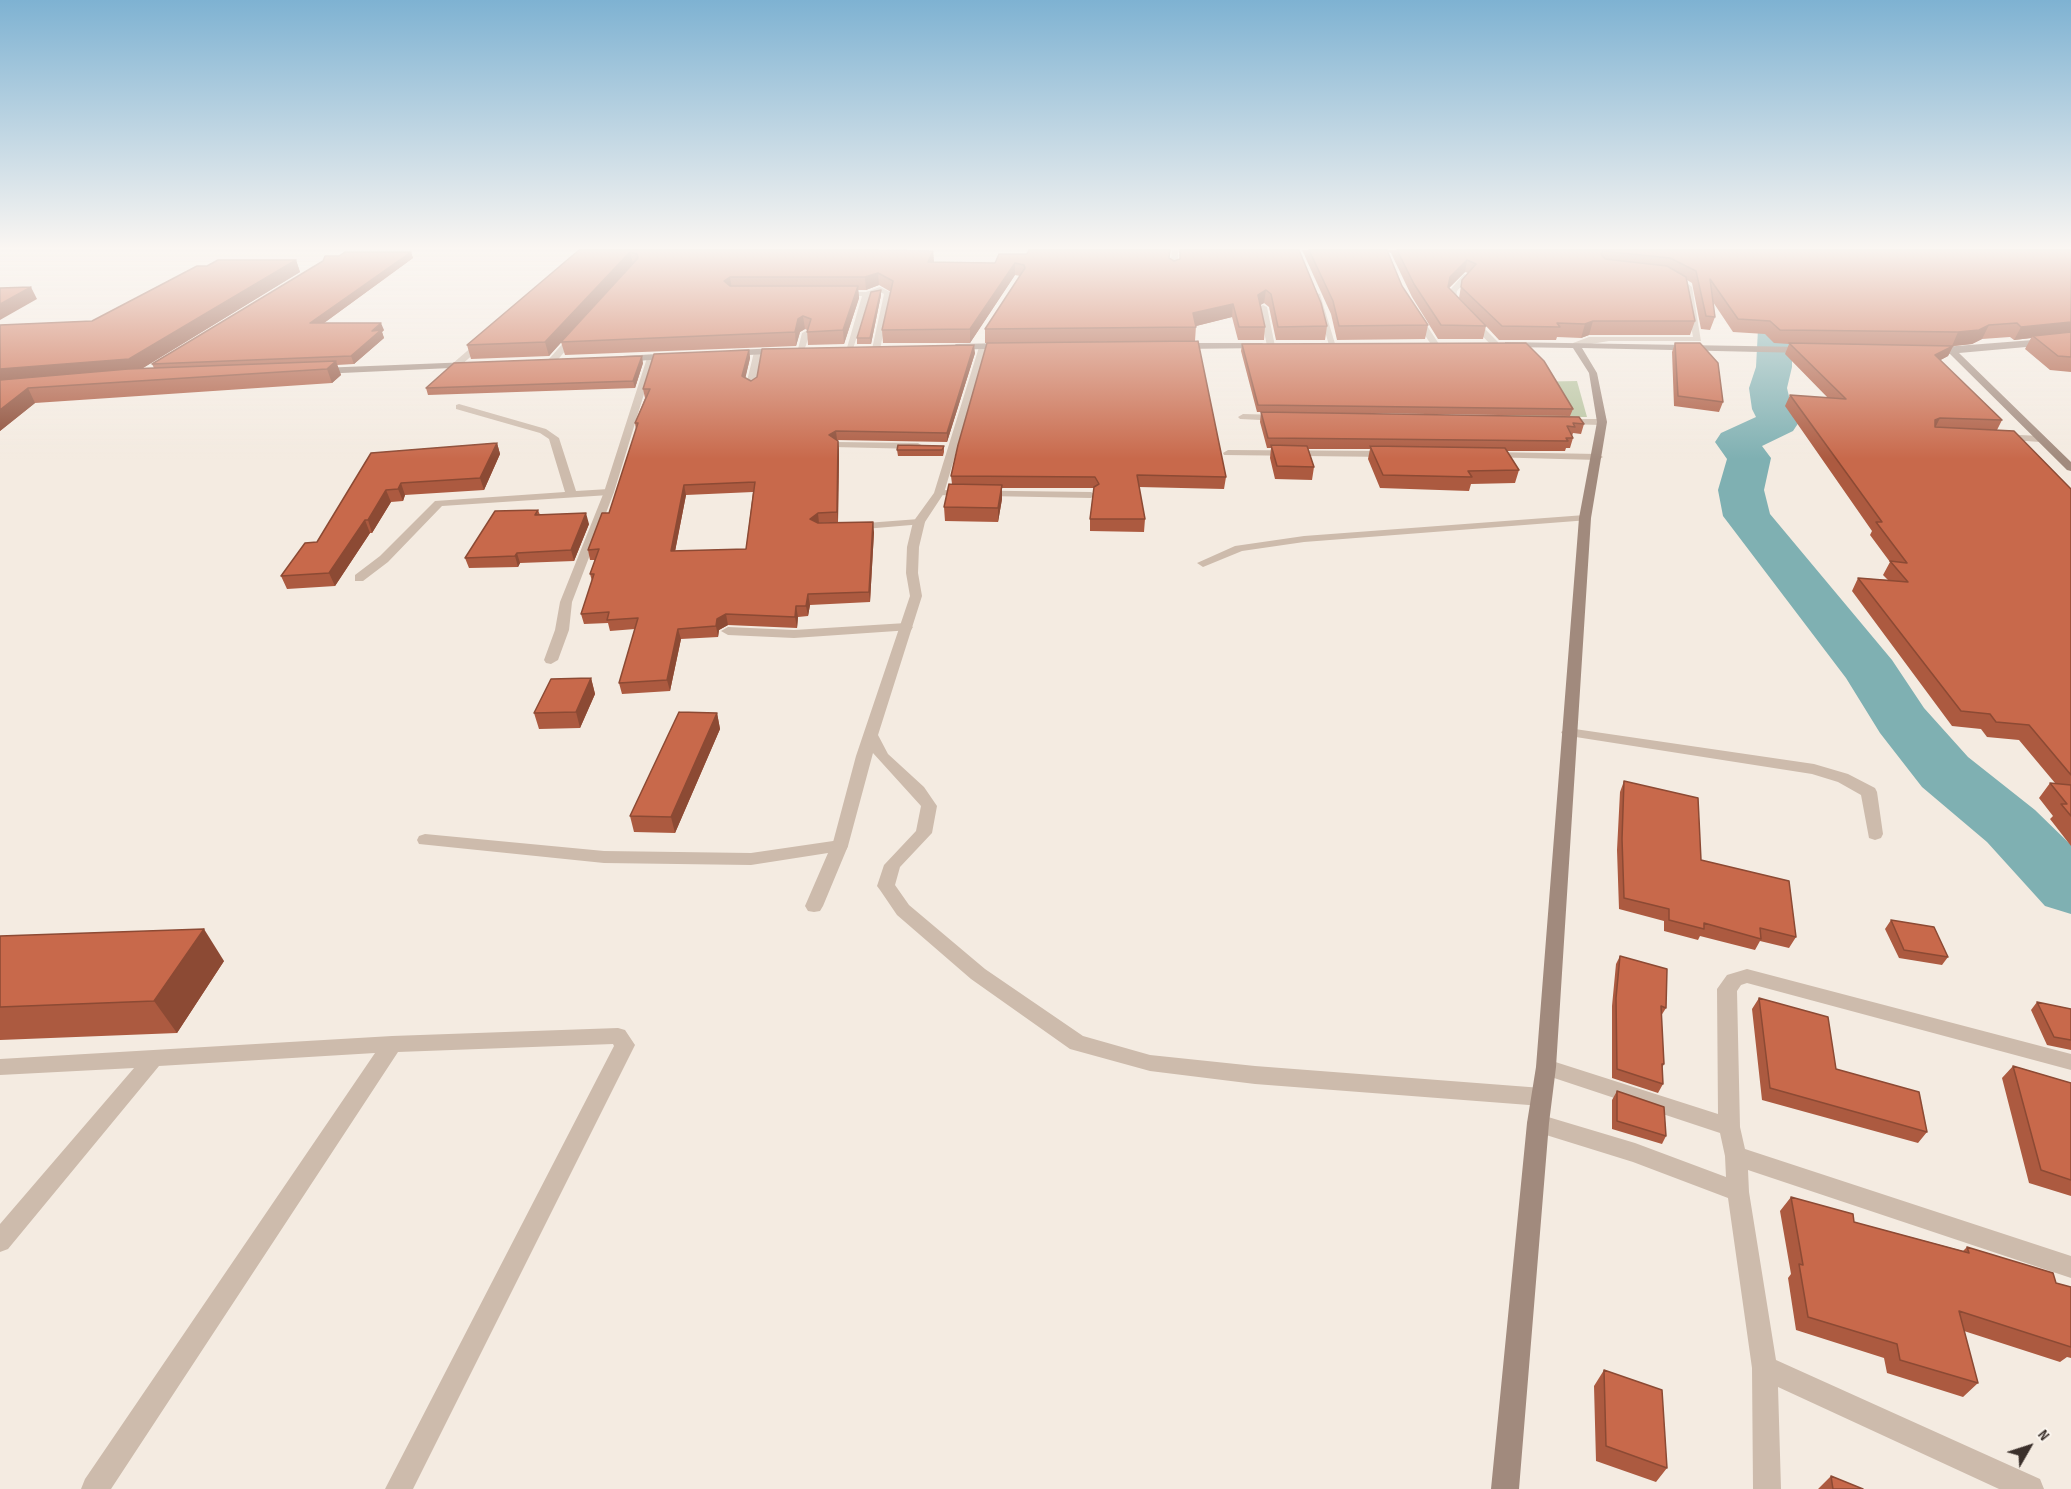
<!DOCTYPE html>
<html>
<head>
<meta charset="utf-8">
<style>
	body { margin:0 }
	#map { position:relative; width:2071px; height:1489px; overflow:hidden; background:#f4ebe1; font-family:"Sofia Sans Condensed",sans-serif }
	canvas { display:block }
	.north { position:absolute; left:1999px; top:1417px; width:60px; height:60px; -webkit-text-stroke:4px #fbf5ee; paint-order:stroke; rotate:51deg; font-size:16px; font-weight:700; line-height:24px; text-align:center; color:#3b302b }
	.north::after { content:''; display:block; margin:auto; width:21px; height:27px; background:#3b302b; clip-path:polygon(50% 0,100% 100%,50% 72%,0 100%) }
</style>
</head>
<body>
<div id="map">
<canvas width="2071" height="1489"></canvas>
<div class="north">N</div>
</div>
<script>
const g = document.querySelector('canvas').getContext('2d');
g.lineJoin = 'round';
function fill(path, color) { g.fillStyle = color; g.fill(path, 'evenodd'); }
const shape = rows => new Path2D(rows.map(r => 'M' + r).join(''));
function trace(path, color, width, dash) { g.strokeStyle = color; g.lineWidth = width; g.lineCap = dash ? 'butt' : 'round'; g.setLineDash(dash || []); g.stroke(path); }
fill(shape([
	[1577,381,1587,417,1502,417,1473,383]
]), '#b8c4a0');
fill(shape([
	[1668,250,1701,250,1720,270,1759,296,1787,319,1792,326,1792,367,1787,388,1792,409,1799,422,1793,431,1762,446,1771,458,1764,490,1770,514,1892,660,1924,708,1968,757,2035,810,2071,845,2071,914,2045,906,1987,842,1922,787,1880,733,1846,678,1723,516,1718,490,1727,459,1715,442,1721,433,1756,417,1752,409,1749,388,1756,367,1758,329,1737,310,1698,282,1688,268,1668,250]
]), '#7fb0b2');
fill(shape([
	[1263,305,1267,307,1275,346,1271,349,1267,346,1259,307,1263,305],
	[459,404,546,429,559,438,576,491,609,489,614,492,609,495,442,506,388,562,363,581,355,581,355,575,380,556,435,501,565,492,549,439,540,433,456,409,456,405,459,404],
	[2001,434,2040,436,2045,439,2040,442,1997,439,1996,437,2001,434],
	[939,490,1091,492,1096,495,1091,498,935,495,935,491,939,490],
	[919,519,925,522,923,524,853,530,847,527,853,524,919,519],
	[906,623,913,627,911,630,794,638,728,635,721,631,728,627,794,630,906,623],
	[1568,728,1814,764,1848,774,1875,788,1877,792,1883,834,1881,838,1875,840,1869,838,1861,795,1838,782,1812,774,1563,735,1561,732,1568,728],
	[425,834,604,851,751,853,840,840,846,842,848,846,823,906,820,911,814,912,808,911,805,906,828,853,751,865,604,863,419,844,417,840,419,836,425,834]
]), '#cdbbac');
fill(shape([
	[1172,250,1178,250,1178,269,1174,271,1170,269,1172,250],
	[1464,274,1471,276,1457,291,1456,300,1498,342,1498,346,1492,346,1448,300,1449,291,1464,274],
	[1670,274,1676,274,1692,287,1701,341,1609,341,1573,347,1573,343,1589,337,1693,337,1684,288,1670,278,1670,274],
	[880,287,892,293,880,349,876,352,872,349,884,294,880,292,870,295,853,349,846,351,862,296,838,296,834,294,838,292,866,292,880,287],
	[1313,292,1320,294,1336,347,1329,345,1313,292],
	[1412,312,1418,312,1439,344,1438,346,1432,346,1411,314,1412,312],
	[574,331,581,333,554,364,548,364,548,360,574,331],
	[806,331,810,333,804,351,797,353,802,333,806,331],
	[481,339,488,341,458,368,452,368,452,364,481,339],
	[983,344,987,347,944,493,925,522,919,547,918,573,922,596,878,735,888,754,924,787,937,806,932,833,900,867,895,885,909,905,985,969,1083,1036,1150,1055,1255,1066,1542,1088,1549,1091,1552,1097,1549,1103,1542,1106,1255,1084,1150,1071,1070,1049,971,979,897,915,880,890,877,886,884,865,916,831,921,806,873,753,848,846,846,850,834,850,832,846,856,756,910,596,906,573,907,547,913,522,934,493,979,347,983,344],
	[758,349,762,352,756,385,751,388,746,385,754,352,758,349],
	[651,355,655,358,614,492,572,602,569,630,558,660,551,664,546,663,544,660,555,630,560,602,604,492,647,358,651,355],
	[1243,414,1281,415,1286,418,1281,421,1240,419,1238,417,1243,414],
	[1563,419,1602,419,1607,422,1602,425,1560,424,1560,420,1563,419],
	[837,442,918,443,923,446,918,449,833,447,832,445,837,442],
	[1228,450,1388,451,1393,454,1388,457,1224,455,1223,453,1228,450],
	[1490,452,1598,454,1603,457,1598,460,1486,457,1485,455,1490,452],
	[1585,515,1589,516,1589,520,1304,542,1242,551,1203,567,1197,563,1235,546,1304,536,1585,515],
	[1747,969,2071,1054,2071,1070,1747,983,1741,985,1737,991,1740,1127,1745,1149,2071,1256,2071,1278,1748,1170,1749,1192,1776,1360,2040,1479,2044,1489,1999,1489,1778,1387,1781,1489,1753,1489,1752,1368,1728,1198,1633,1162,1530,1130,1527,1123,1530,1116,1538,1114,1635,1143,1726,1177,1725,1156,1720,1133,1539,1073,1536,1067,1539,1061,1546,1059,1718,1114,1717,989,1727,975,1747,969],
	[618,1028,625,1030,635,1045,413,1489,385,1489,614,1046,613,1044,398,1052,111,1489,81,1489,85,1479,375,1053,159,1066,8,1249,0,1252,0,1224,134,1068,0,1075,0,1059,392,1036,618,1028]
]), '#cdbbac');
fill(shape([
	[2071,337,2071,343,1959,353,2071,462,2071,471,2067,470,1950,354,1931,354,1927,351,1931,348,2071,337],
	[1505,342,1805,347,1809,350,1805,353,1582,348,1597,373,1607,422,1591,518,1556,1067,1549,1123,1519,1489,1491,1489,1527,1123,1536,1067,1579,518,1597,422,1589,373,1573,348,1508,347,1505,346,1505,342],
	[1007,343,1011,346,1010,348,956,350,952,347,956,344,1007,343],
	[1262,343,1266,346,1265,348,1181,349,1177,346,1181,343,1262,343],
	[782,348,785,349,785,353,731,356,727,353,731,350,782,348],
	[674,353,678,356,677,358,623,362,619,359,623,356,674,353],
	[470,362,473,363,473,367,320,374,316,371,320,368,470,362]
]), '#a18a7d');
fill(shape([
	[579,250,933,251,934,262,995,263,1169,258,1174,261,1299,250,1327,326,1325,340,1276,340,1269,307,1264,303,1260,305,1265,327,1264,340,1238,340,1232,317,1196,326,1195,341,985,343,985,329,1020,276,1015,275,970,343,883,343,882,330,891,292,879,285,866,290,858,290,859,298,844,344,808,345,807,330,805,329,800,332,796,346,565,355,561,342,549,356,471,359,467,345],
	[1302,250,2071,250,2071,372,2050,370,2025,349,2031,338,2014,340,2010,337,1982,339,1972,344,1953,346,1948,356,1940,360,2002,420,1997,430,2071,489,2071,846,2050,819,2053,816,2039,798,2050,783,2055,783,2019,740,1987,737,1981,729,1952,726,1852,591,1858,578,1888,580,1883,575,1890,562,1870,535,1872,531,1785,406,1790,395,1828,398,1785,354,1789,344,1774,343,1765,334,1733,332,1713,302,1715,317,1710,330,1701,329,1692,283,1687,280,1695,321,1690,335,1589,335,1581,338,1557,337,1556,340,1499,340,1486,326,1483,339,1438,339,1412,297,1391,253,1388,252,1402,286,1428,325,1425,339,1337,340,1331,314],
	[1465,272,1468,273,1462,280,1459,298,1449,288],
	[411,252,413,258,324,323,384,330,382,332,384,338,354,364,337,365,341,375,332,383,35,403,0,431,0,325,92,321,207,266,296,260,300,272,141,369,154,368,152,364,339,256],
	[881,295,871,344,857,344,857,338],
	[1675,343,1723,402,1719,412,1674,406,1672,352],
	[1242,344,1573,409,1570,416,1355,413,1584,424,1581,434,1573,433,1572,436,1573,438,1570,448,1566,448,1565,451,1507,451,1519,470,1515,483,1471,484,1469,491,1380,488,1368,459,1370,449,1308,449,1314,467,1312,480,1275,479,1270,458,1271,448,1267,448,1260,422,1261,412,1257,412,1241,351],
	[749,350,750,358,745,378,751,381,975,353,947,442,836,440,838,441,839,450,838,522,818,523,874,532,870,602,810,605,808,616,798,617,797,628,728,625,719,630,718,637,681,639,670,691,622,694,619,683,635,629,610,631,608,623,584,624,581,614,592,581,590,574,595,560,590,560,588,550,609,513,636,430,635,423,645,398,643,389],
	[753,492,746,549,675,551,686,495],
	[643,363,635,388,428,395,426,388],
	[497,443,500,454,484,490,405,495,403,501,391,502,372,533,370,533,335,586,287,589,281,576,317,542,371,453],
	[958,445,1226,477,1224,489,1139,487,1145,519,1144,532,1090,531,1090,519,1094,488,1002,488,1002,499,998,522,945,521,944,507,952,484,951,476],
	[944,446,944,452,943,456,898,456,897,450],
	[538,510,540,515,589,524,574,561,520,563,518,567,469,568,465,558],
	[591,678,595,694,580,728,539,729,534,713],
	[717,713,720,729,675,833,634,832,630,816],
	[1624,781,1701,860,1796,937,1789,948,1760,941,1755,950,1700,936,1698,940,1664,931,1664,921,1619,909,1617,850,1620,792],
	[1891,920,1948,957,1942,965,1899,958,1885,929],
	[0,936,224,961,177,1033,0,1040],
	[1620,956,1666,1008,1661,1016,1664,1064,1662,1068,1663,1084,1658,1093,1612,1078,1612,1006,1616,964],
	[1759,998,1836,1069,1927,1132,1918,1143,1762,1100,1752,1009],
	[2037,1002,2071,1009,2071,1050,2047,1045,2031,1010],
	[2013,1066,2071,1083,2071,1196,2029,1183,2002,1078],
	[1617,1091,1666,1136,1662,1144,1612,1129,1612,1100],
	[1791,1197,1854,1222,1963,1251,1967,1247,2056,1283,2071,1287,2071,1358,2067,1357,2060,1362,1964,1331,1978,1383,1963,1397,1887,1373,1884,1358,1796,1330,1788,1278,1791,1274,1780,1211],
	[1604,1370,1667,1468,1656,1482,1596,1461,1594,1386],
	[1831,1476,1863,1489,1818,1489]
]), '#ac5a40');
fill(shape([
	[933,251,934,263,928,262],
	[411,252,413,258,313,331,310,323],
	[630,252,633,264,549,356,545,342],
	[296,260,300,272,135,373,0,384,0,369],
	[1467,260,1465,272,1447,290,1450,277],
	[1015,263,1015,275,970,343,970,329],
	[878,273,879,285,866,290,865,277],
	[730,277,732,290,724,281],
	[858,286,859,298,844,344,843,330],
	[31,287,37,299,0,320,0,304],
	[881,290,881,295,871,344,870,338],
	[1266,290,1264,303,1257,307,1258,295],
	[1233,304,1232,317,1192,327,1193,313],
	[803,316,805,329,800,332,796,346,795,332,798,319],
	[1593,321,1589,335,1581,338,1585,324],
	[2071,322,2071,335,2033,336,2031,338,2014,340,2021,327],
	[381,323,384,330,382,332,384,338,354,364,351,356,372,331],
	[1989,325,1982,339,1972,344,1953,346,1948,356,1930,366,1935,355,1952,346,1958,332],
	[974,345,975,353,947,442,947,433],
	[749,350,750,358,744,384,742,376],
	[642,356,643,363,635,388,633,381],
	[336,361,341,375,332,383,327,369],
	[28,388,35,403,0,431,0,410],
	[1940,418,1934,430,1935,420],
	[836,431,837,440,830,444,829,435],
	[838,441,839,450,838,522,837,512],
	[497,443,500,454,484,490,480,478],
	[401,483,405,495,403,501,398,489],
	[684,485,686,495,673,562,671,551],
	[1002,485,1002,499,998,522,998,508],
	[386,490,391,502,372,533,368,520],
	[586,513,589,524,574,561,571,550],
	[818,513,819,523,811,529,810,519],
	[365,520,370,533,335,586,329,573],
	[873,522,874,532,870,602,869,592],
	[517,553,520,563,518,567,515,556],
	[808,594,810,605,808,616,806,606],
	[796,606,798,617,797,628,795,617],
	[726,614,728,625,719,630,718,637,716,626,717,619],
	[678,629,681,639,670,691,667,680],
	[591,678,595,694,580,728,576,712],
	[717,713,720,729,675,833,671,817],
	[204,929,224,961,177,1033,154,1001]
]), '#8c4a34');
const building = shape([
	[579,250,879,250,933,251,928,262,995,263,999,254,1027,254,1029,250,1170,250,1169,258,1174,261,1180,259,1180,250,1299,250,1321,303,1327,326,1278,327,1271,294,1266,290,1258,295,1265,327,1239,327,1233,304,1193,313,1196,327,985,329,1025,268,1024,265,1015,263,970,329,882,330,893,281,878,273,865,277,730,277,724,281,730,286,858,286,843,330,807,332,811,319,803,316,798,319,795,332,561,342,638,258,637,254,630,252,545,342,467,345,579,250],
	[1309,250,1387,250,1402,286,1428,325,1339,326,1333,301,1309,250],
	[1397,250,2071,250,2071,322,2021,327,2017,323,1989,325,1979,330,1958,332,1780,330,1770,321,1738,319,1710,279,1715,317,1706,316,1696,271,1670,258,1603,251,1601,254,1605,259,1667,266,1686,277,1695,321,1593,321,1585,324,1557,323,1560,327,1502,326,1461,287,1462,280,1476,264,1467,260,1450,277,1448,287,1486,326,1441,325,1414,284,1397,250],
	[345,252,411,252,310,323,381,323,372,331,381,330,351,356,152,364,323,261,325,256,339,256,345,252],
	[218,260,296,260,129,359,0,369,0,325,92,321,197,266,207,266,218,260],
	[31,287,0,304,0,288,31,287],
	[881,290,870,338,857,338,871,292,881,290],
	[2071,332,2071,357,2058,356,2033,336,2071,332],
	[1198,341,1226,477,1137,475,1145,519,1090,519,1094,487,1099,484,1095,477,951,476,958,445,987,343,1198,341],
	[1526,343,1544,361,1573,409,1258,405,1242,344,1526,343],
	[1675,343,1700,343,1718,363,1723,402,1678,396,1675,343],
	[1789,343,1953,346,1935,355,2002,420,1940,418,1935,420,1935,427,2014,431,2071,489,2071,775,2029,725,1996,722,1990,714,1961,711,1858,578,1908,582,1890,561,1907,563,1876,522,1882,522,1790,395,1846,399,1789,343],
	[974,345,947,433,836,431,829,435,838,441,837,512,818,513,810,519,818,523,873,522,869,592,808,594,806,606,796,606,795,617,726,614,717,619,716,626,678,629,667,680,619,683,638,618,607,620,609,612,581,614,594,574,590,574,599,549,588,550,602,513,609,513,638,423,635,423,650,389,643,389,654,354,749,350,742,376,751,381,757,377,762,349,974,345],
	[755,482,746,549,671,551,684,485,755,482],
	[642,356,633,381,426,388,454,363,642,356],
	[336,361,327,369,28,388,0,410,0,380,128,369,336,361],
	[1261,412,1579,417,1584,424,1573,423,1575,427,1567,426,1573,438,1566,438,1568,441,1268,438,1261,412],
	[497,443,480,478,401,483,398,489,386,490,368,520,365,520,329,573,281,576,305,543,317,542,371,453,497,443],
	[898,445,944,446,942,450,897,450,898,445],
	[1271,445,1307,446,1314,467,1277,466,1271,445],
	[1370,446,1505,448,1519,470,1468,471,1472,477,1383,475,1370,446],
	[949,484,1002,485,998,508,944,507,949,484],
	[538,510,535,515,586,513,571,550,517,553,515,556,465,558,495,511,538,510],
	[591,678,576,712,534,713,551,679,591,678],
	[679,712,717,713,671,817,630,816,679,712],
	[1624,781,1698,798,1701,860,1789,881,1796,937,1760,928,1761,939,1704,923,1704,929,1669,920,1669,909,1624,898,1622,839,1624,781],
	[2050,783,2071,785,2071,816,2061,804,2067,804,2050,783],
	[1891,920,1934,927,1948,957,1904,950,1891,920],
	[204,929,154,1001,0,1007,0,936,204,929],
	[1620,956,1667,969,1666,1008,1661,1006,1664,1064,1662,1064,1663,1084,1617,1069,1616,998,1620,956],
	[1759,998,1828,1017,1836,1069,1919,1092,1927,1132,1770,1088,1759,998],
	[2037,1002,2071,1009,2071,1040,2054,1037,2037,1002],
	[2013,1066,2071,1083,2071,1180,2041,1170,2013,1066],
	[1617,1091,1664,1107,1666,1136,1617,1121,1617,1091],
	[1791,1197,1853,1214,1854,1222,1969,1253,1967,1247,2053,1273,2056,1283,2071,1287,2071,1347,1959,1311,1978,1383,1900,1360,1897,1344,1808,1317,1799,1264,1803,1265,1791,1197],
	[1604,1370,1662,1390,1667,1468,1606,1446,1604,1370],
	[1831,1476,1863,1489,1833,1489,1831,1476]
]);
fill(building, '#c8694b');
trace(building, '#8c4a34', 1.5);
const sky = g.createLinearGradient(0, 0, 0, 459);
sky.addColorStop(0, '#7eb2d2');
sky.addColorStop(0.54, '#faf6f2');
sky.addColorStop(1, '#faf6f200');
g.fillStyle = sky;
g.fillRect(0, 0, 2071, 459);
</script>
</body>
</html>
